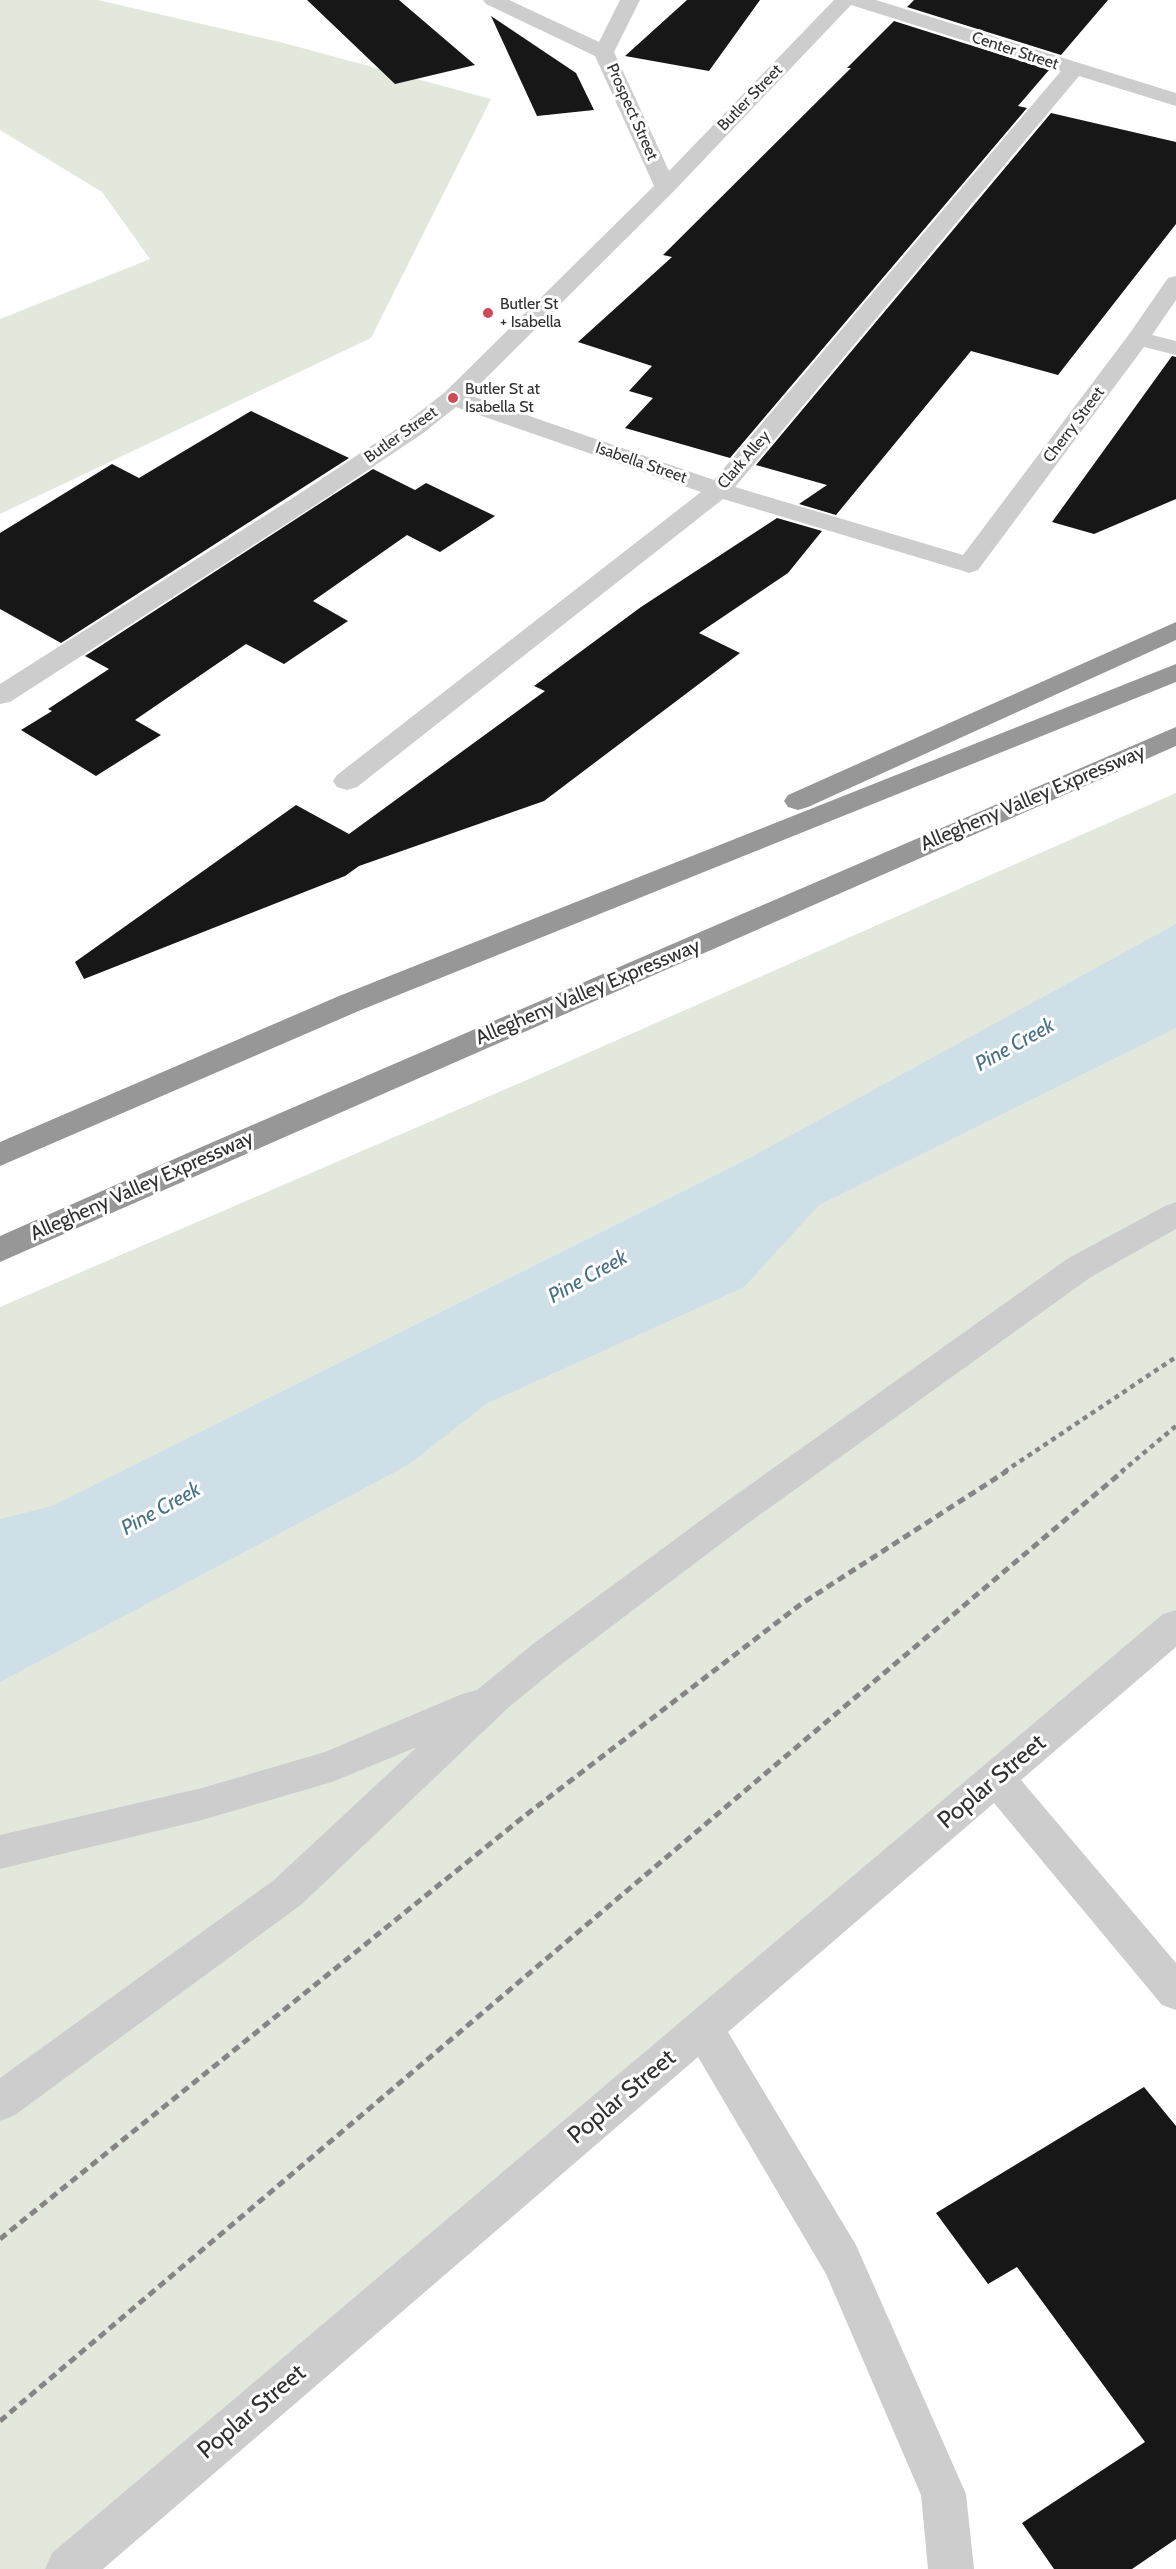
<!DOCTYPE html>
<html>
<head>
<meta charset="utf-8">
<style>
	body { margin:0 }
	canvas { display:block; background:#fff }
</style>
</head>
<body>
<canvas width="1176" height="2569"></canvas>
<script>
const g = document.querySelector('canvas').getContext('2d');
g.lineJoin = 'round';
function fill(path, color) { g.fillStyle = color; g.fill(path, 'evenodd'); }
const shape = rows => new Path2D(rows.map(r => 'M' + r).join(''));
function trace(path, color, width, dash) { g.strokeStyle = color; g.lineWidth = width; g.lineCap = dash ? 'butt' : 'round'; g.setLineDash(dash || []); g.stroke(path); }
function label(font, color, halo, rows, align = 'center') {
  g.font = font + ' Cabin,sans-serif'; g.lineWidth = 6; g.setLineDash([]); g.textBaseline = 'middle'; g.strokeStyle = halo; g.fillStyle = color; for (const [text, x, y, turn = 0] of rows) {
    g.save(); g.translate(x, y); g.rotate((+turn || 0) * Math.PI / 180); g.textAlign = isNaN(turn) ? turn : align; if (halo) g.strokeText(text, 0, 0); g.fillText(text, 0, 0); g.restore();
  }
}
fill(shape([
	[0,0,98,0,280,42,491,99,371,338,0,514,0,319,150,259,102,192,0,130],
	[1176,793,1176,1625,68,2569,0,2569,0,1307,529,1079]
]), '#e3e8dd');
fill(shape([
	[1176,924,1176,1028,819,1205,744,1287,486,1404,408,1465,0,1682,0,1519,52,1506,744,1161]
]), '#cfdfe8');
fill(shape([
	[307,0,399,0,475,65,395,84],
	[687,0,760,0,709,71,625,56],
	[914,0,1108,0,1061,55,907,7],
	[491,16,576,73,594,110,537,116],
	[894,21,1049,70,1018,106,1027,108,730,458,625,428,653,398,629,391,652,366,578,342,672,257,663,255,851,68,847,68],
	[1051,113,1176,142,1176,224,1058,375,971,351,836,515,799,504,827,485,756,465],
	[1172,356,1176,357,1176,499,1094,534,1052,522],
	[251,411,349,458,61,643,0,609,0,533,112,464,139,478],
	[373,469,415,490,426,483,495,516,440,552,407,535,313,601,348,621,284,664,246,644,135,720,161,735,96,776,21,730,52,711,48,709,109,669,85,656],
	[777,518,822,531,788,573,699,633,740,653,544,801,359,866,345,876,84,979,75,962,296,805,349,834,545,691,534,686,641,607],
	[1144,2087,1176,2126,1176,2539,1132,2569,1054,2569,1022,2523,1145,2442,1017,2267,988,2284,936,2213]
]), '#171717');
fill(shape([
	[483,0,509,0,599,42,620,0,640,0,614,52,669,171,834,0,876,0,1176,93,1176,106,1079,76,735,487,963,555,1130,333,1168,278,1176,276,1176,300,1152,335,1176,341,1176,355,1144,347,978,570,969,573,960,570,723,499,357,787,347,790,337,787,333,781,337,775,701,492,456,407,422,434,317,504,10,702,0,704,0,684,299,494,404,424,444,393,654,186,595,56,486,4,483,0],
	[851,5,1061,71,714,480,469,395,673,192,851,5],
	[1176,1202,1176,1229,1091,1277,747,1524,559,1666,509,1707,302,1904,15,2115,0,2121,0,2078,274,1880,417,1747,332,1782,202,1820,0,1869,0,1835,202,1788,325,1752,462,1694,477,1690,533,1644,723,1504,1067,1259,1165,1206,1176,1202],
	[1176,1610,1176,1647,1021,1780,1176,1963,1176,2010,1162,2005,994,1803,728,2032,856,2245,966,2494,974,2569,928,2569,921,2495,826,2274,698,2057,103,2569,45,2569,52,2553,1163,1614,1176,1610]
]), '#cdcdcd');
fill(shape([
	[1176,622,1176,640,808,807,798,810,788,807,784,801,788,795,1176,622],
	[1176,664,1176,682,361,1010,0,1166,0,1142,339,996,1176,664],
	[1176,727,1176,746,0,1262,0,1236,206,1145,1176,727]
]), '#979797');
trace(shape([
	[1004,1472,1176,1357],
	[1121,1472,1176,1426]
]), '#858585', 4.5, [5, 4.5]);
trace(shape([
	[0,2239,522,1818,801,1604,1007,1471],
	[0,2421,1123,1471]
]), '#858585', 5, [8, 5]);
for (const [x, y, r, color] of [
	[488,313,6,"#cf4a58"],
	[453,398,6,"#cf4a58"]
]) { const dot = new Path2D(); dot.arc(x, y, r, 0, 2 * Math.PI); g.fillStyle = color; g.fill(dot); trace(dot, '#fff', 2); }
label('16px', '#303030', '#fff', [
	["Center Street",1015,51,18],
	["Butler Street",750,98,-46],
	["Prospect Street",632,112,66],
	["Cherry Street",1074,425,-53],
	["Butler Street",401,435,-35],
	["Clark Alley",744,460,-49],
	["Isabella Street",641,463,19]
]);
label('16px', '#303030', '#fff', [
	["Butler St",500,304],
	["+ Isabella",500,322],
	["Butler St at",465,389],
	["Isabella St",465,407]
], 'left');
label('20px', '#303030', '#fff', [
	["Allegheny Valley Expressway",1033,798,-23],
	["Allegheny Valley Expressway",588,992,-23],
	["Allegheny Valley Expressway",142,1186,-24]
]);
label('italic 21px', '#487188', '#fff', [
	["Pine Creek",1015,1045,-29],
	["Pine Creek",588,1277,-29],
	["Pine Creek",161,1509,-29]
]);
label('24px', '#303030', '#fff', [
	["Poplar Street",992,1782,-40],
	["Poplar Street",622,2097,-40],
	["Poplar Street",252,2412,-40]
]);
</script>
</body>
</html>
